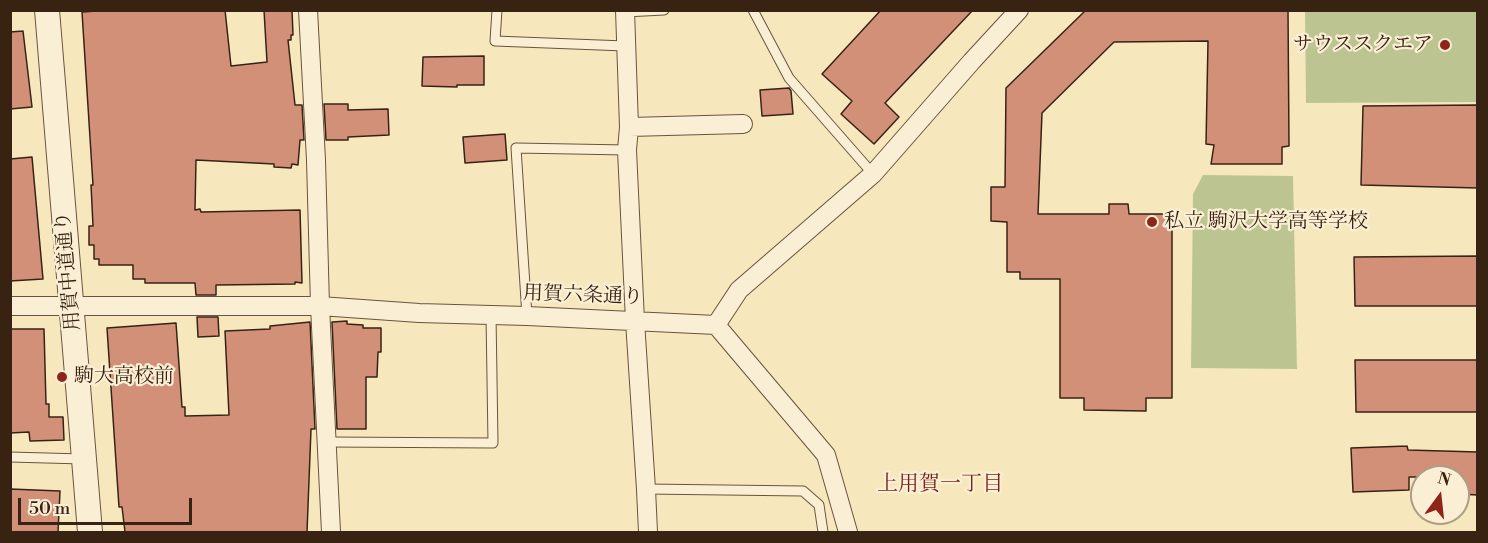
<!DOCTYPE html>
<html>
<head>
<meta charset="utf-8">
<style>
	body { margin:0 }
	#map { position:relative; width:1488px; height:543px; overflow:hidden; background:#f7e7bd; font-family:"Libre Bodoni",serif }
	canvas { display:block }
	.frame { position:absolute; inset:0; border:12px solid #382313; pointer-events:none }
	.north { position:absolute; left:1410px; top:465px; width:60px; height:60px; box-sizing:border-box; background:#faefd4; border:2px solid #ac9d87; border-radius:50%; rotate:15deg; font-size:16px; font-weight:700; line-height:24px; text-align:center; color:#382313 }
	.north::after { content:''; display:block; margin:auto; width:21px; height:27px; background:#8f2418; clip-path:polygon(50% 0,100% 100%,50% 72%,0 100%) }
	.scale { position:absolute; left:18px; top:498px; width:174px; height:27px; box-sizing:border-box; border:3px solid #382313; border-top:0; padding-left:8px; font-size:18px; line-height:21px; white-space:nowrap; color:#382313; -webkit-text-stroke:4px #faefd4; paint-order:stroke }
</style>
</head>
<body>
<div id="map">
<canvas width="1488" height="543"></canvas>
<div class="frame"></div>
<div class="north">N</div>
<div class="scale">50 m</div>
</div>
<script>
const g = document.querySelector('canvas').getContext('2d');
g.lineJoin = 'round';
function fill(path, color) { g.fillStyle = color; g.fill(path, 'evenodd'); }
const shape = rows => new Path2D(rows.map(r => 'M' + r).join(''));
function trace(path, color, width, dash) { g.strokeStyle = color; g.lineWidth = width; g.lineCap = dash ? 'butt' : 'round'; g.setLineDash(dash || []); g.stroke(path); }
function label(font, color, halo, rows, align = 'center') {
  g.font = font + ' "Libre Bodoni","Noto Serif JP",serif'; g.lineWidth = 4.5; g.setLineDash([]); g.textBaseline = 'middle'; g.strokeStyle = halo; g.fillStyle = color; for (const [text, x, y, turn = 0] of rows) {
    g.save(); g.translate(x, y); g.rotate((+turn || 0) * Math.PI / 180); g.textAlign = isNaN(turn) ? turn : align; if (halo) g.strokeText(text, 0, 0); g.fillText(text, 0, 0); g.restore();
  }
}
fill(shape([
	[1305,11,1477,11,1477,102,1306,103],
	[1203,175,1293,176,1297,369,1191,368,1193,194]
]), '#bcc592');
const building = shape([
	[112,10,225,10,231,66,267,62,264,10,292,10,293,35,291,35,291,40,288,40,295,105,302,105,304,140,300,140,298,165,292,164,291,168,274,167,274,164,196,160,195,210,200,209,201,212,300,210,302,283,295,282,295,284,216,285,216,295,196,295,195,283,145,283,145,279,133,279,133,265,99,265,99,259,94,259,94,245,89,245,89,226,93,226,91,185,93,185,82,12,112,10],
	[881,10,973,10,885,103,899,117,874,144,841,114,852,101,822,74,881,10],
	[1086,10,1288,10,1289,146,1282,147,1282,164,1211,164,1214,145,1206,144,1208,41,1114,42,1042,113,1038,214,1109,214,1109,204,1128,204,1129,214,1172,214,1172,398,1146,398,1146,411,1084,410,1084,398,1060,398,1060,279,1020,279,1020,272,1007,272,1007,222,991,221,991,187,1005,187,1006,88,1086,10],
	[23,31,32,107,10,109,10,32,23,31],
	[484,56,484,85,457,85,457,87,422,86,423,57,484,56],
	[789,88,791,91,793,114,762,116,760,90,789,88],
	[324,104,348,104,348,110,388,109,389,135,348,137,348,140,326,140,324,104],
	[1478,105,1478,188,1361,185,1363,106,1478,105],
	[505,134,507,160,465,163,463,137,505,134],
	[32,157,43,279,10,281,10,159,32,157],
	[1478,256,1478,306,1355,306,1354,257,1478,256],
	[197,317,218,317,219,336,198,337,197,317],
	[347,321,347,324,363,325,363,328,381,328,381,352,378,352,377,377,366,377,366,429,337,429,332,322,347,321],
	[310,322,315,429,311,429,307,532,125,532,122,507,119,507,107,328,176,323,182,407,185,407,185,416,229,415,225,331,270,329,270,326,310,322],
	[10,329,44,329,46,404,49,404,49,417,63,417,64,440,30,441,29,432,10,433,10,329],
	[1355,360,1478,360,1478,412,1356,412,1355,360],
	[1407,446,1408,450,1478,452,1478,495,1458,494,1458,477,1409,477,1409,490,1353,492,1351,448,1407,446],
	[10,489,60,491,58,532,10,532,10,489]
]);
fill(building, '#d29079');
trace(building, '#382313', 1.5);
const service = shape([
	[497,10,495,41,625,46],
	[753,10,789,78,873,174],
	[625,12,664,10],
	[527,316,516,148,627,150],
	[328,442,493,443,491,315],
	[10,457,83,459],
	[646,489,803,491,819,505,823,532]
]);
const minor = shape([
	[308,10,316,160,320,306,331,532],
	[625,10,629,127,627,150,635,321,646,489,648,532],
	[629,127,743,124],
	[10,306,320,306,419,313,527,316,716,325,739,290,873,174,972,61,1019,10],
	[716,325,826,455,848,532]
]);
const tertiary = shape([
	[47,10,90,532]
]);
trace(service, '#68543e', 11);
trace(minor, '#68543e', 20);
trace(tertiary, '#68543e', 26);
trace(service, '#faefd4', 9);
trace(minor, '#faefd4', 18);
trace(tertiary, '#faefd4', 24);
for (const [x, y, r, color] of [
	[1445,45,6,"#8f2418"],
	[1152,222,6,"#8f2418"],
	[62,377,6,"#8f2418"]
]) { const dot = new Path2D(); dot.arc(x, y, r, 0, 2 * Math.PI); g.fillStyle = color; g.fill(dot); trace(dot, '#faefd4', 2); }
label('20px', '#382313', '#faefd4', [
	["サウススクエア",1433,45,"right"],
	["私立 駒沢大学高等学校",1164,222],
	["駒大高校前",74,377]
], 'left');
label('20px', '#382313', '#faefd4', [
	["用賀中道通り",69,271,-95],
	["用賀六条通り",583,296,2]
]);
label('21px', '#7a1f14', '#faefd4', [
	["上用賀一丁目",940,485]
]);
</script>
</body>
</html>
